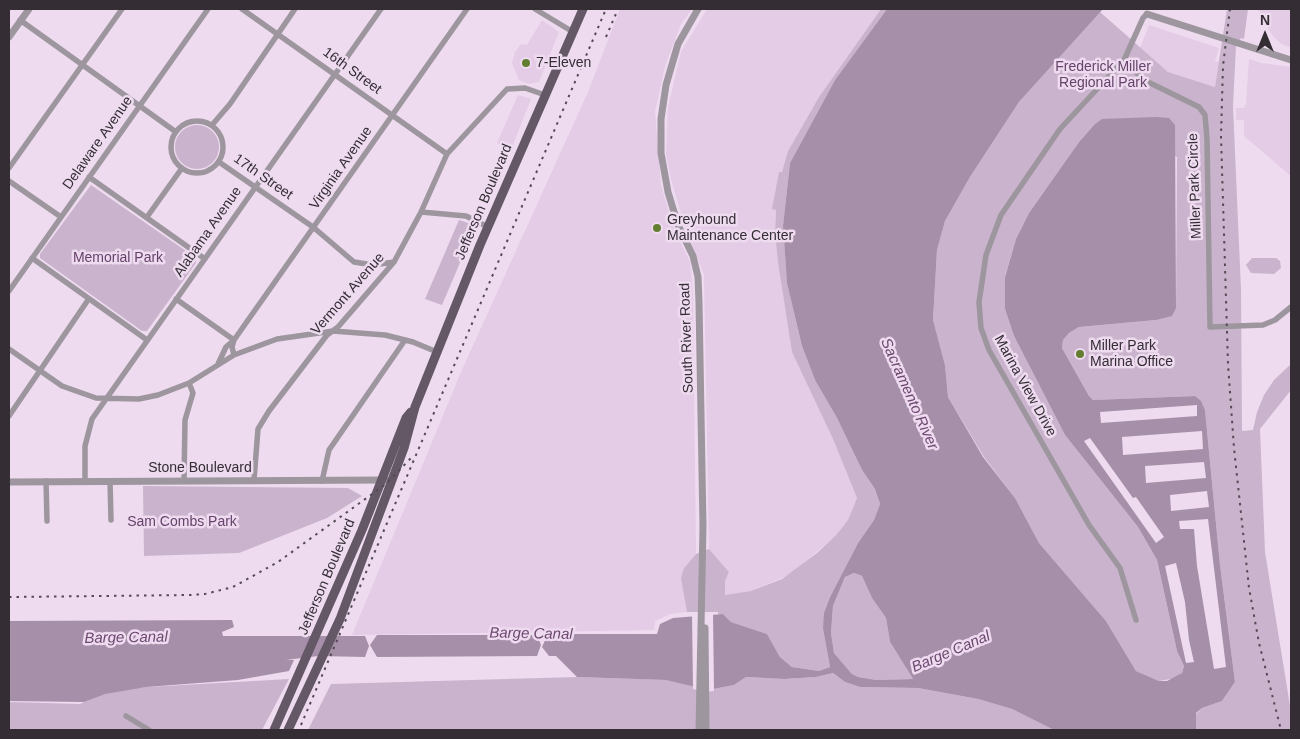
<!DOCTYPE html>
<html>
<head>
<meta charset="utf-8">
<style>
	body { margin:0 }
	#map { position:relative; width:1300px; height:739px; overflow:hidden; background:#eedbf0; font-family:Helvetica,sans-serif }
	canvas { display:block }
	.frame { position:absolute; inset:0; border:10px solid #342d34; pointer-events:none }
	.north { position:absolute; left:1240px; top:10px; width:50px; height:50px; -webkit-text-stroke:4px #eedbf0; paint-order:stroke; rotate:0deg; font-size:14px; font-weight:700; line-height:20px; text-align:center; color:#342d34 }
	.north::after { content:''; display:block; margin:auto; width:18px; height:22px; background:#342d34; clip-path:polygon(50% 0,100% 100%,50% 72%,0 100%) }
</style>
</head>
<body>
<div id="map">
<canvas width="1300" height="739"></canvas>
<div class="frame"></div>
<div class="north">N</div>
</div>
<script>
const g = document.querySelector('canvas').getContext('2d');
g.lineJoin = 'round';
function fill(path, color) { g.fillStyle = color; g.fill(path, 'evenodd'); }
const shape = rows => new Path2D(rows.map(r => 'M' + r).join(''));
function trace(path, color, width, dash) { g.strokeStyle = color; g.lineWidth = width; g.lineCap = dash ? 'butt' : 'round'; g.setLineDash(dash || []); g.stroke(path); }
function label(font, color, halo, rows, align = 'center') {
  g.font = font + ' Helvetica,sans-serif'; g.lineWidth = 5; g.setLineDash([]); g.textBaseline = 'middle'; g.strokeStyle = halo; g.fillStyle = color; for (const [text, x, y, turn = 0] of rows) {
    g.save(); g.translate(x, y); g.rotate((+turn || 0) * Math.PI / 180); g.textAlign = isNaN(turn) ? turn : align; if (halo) g.strokeText(text, 0, 0); g.fillText(text, 0, 0); g.restore();
  }
}
fill(shape([
	[620,9,692,9,681,24,665,66,655,112,661,186,676,233,690,262,693,292,696,554,684,568,687,612,670,614,655,621,654,630,352,635,461,372,588,92],
	[707,9,881,9,819,97,788,151,782,172,779,172,773,209,776,210,775,233,778,263,792,351,833,439,857,498,848,520,837,534,791,574,751,591,725,595,725,581,729,572,709,549,704,275,684,224,671,179,666,154,668,107,681,52],
	[1258,9,1291,9,1291,48,1280,43,1272,35],
	[542,20,559,32,539,82,529,84,519,80,512,63,515,52,521,44,527,45],
	[1149,25,1219,48,1215,61,1219,62,1215,87,1168,72,1140,48],
	[1249,59,1261,63,1291,67,1291,176,1244,136,1244,120,1236,120,1236,108,1244,108,1246,103],
	[518,95,531,99,511,150,497,143]
]), '#e4cbe6');
fill(shape([
	[881,9,887,9,835,80,790,163,783,226,787,282,802,346,815,380,837,418,862,470,875,489,880,504,874,520,858,543,831,595,823,629,830,667,819,671,792,667,780,657,767,634,731,622,723,614,718,614,718,612,687,612,681,578,684,568,696,554,709,549,729,572,725,581,725,595,751,591,782,579,817,553,837,534,848,520,857,498,833,439,792,352,778,263,775,233,776,210,772,209,779,172,782,172,788,151,819,97],
	[1227,9,1248,9,1244,39,1241,38,1236,45,1233,106,1241,290,1242,431,1253,430,1257,412,1264,395,1274,380,1291,364,1291,390,1260,429,1265,552,1291,712,1291,730,1196,730,1196,714,1202,708,1222,701,1235,682,1220,565,1205,410,1195,396,1093,400,1089,396,1062,348,1063,340,1069,333,1079,327,1156,320,1176,308,1177,157,1094,125,1079,142,1029,213,1016,239,1005,276,1005,309,1014,336,1065,435,1138,527,1157,560,1177,651,1184,666,1182,673,1176,678,1159,681,1136,671,1106,621,1039,543,1015,498,984,457,948,397,945,365,933,320,937,250,945,221,970,177,1019,102,1100,12,1168,72,1215,87],
	'175 147a22 22 0 1 1 44 0a22 22 0 1 1-44 0Z',
	[91,185,196,258,196,263,147,331,142,331,40,258,40,254],
	[459,220,471,224,473,232,442,305,425,299],
	[1252,258,1276,258,1280,261,1281,268,1274,274,1251,273,1246,265],
	[143,486,348,488,362,496,327,518,239,553,144,556],
	[854,573,862,576,872,598,886,618,890,642,913,679,876,680,858,677,852,674,834,653,831,633,833,606,845,577],
	[833,673,845,682,860,687,918,688,978,699,1012,709,1054,730,308,730,331,684,577,677,668,680,708,690,734,685,746,677,784,679,816,677],
	[289,679,262,730,9,730,9,702,80,704,112,689]
]), '#cab3cc');
fill(shape([
	[887,9,1103,9,1019,102,970,177,945,221,937,250,933,320,945,365,948,397,983,457,1015,498,1039,543,1106,621,1136,671,1159,681,1167,681,1182,673,1184,666,1177,651,1157,560,1138,527,1065,435,1014,336,1005,309,1005,277,1016,239,1029,213,1079,142,1094,125,1102,119,1156,117,1169,118,1175,125,1176,308,1172,316,1156,320,1079,327,1069,333,1063,340,1062,348,1089,396,1093,400,1195,396,1201,401,1205,410,1220,565,1235,682,1222,701,1202,708,1196,713,1196,730,1054,730,1012,709,978,699,918,688,860,687,845,682,833,673,816,677,784,679,746,677,734,685,708,690,666,680,577,677,556,656,549,656,542,647,548,634,657,634,660,624,673,618,723,614,731,622,767,634,780,657,792,667,819,671,830,667,823,629,824,613,831,595,858,543,874,520,880,504,875,489,862,470,837,418,815,380,802,346,787,283,783,226,790,163,835,80],
	[854,573,862,576,872,598,886,618,890,642,913,679,876,680,858,677,852,674,834,653,831,633,833,606,845,577],
	[232,620,234,627,222,632,223,636,365,636,369,646,365,657,318,656,286,660,294,660,289,671,238,680,146,687,105,694,84,702,9,701,9,621],
	[377,635,537,635,541,645,537,656,377,657,370,645]
]), '#a68fa8');
fill(shape([
	[1197,405,1197,416,1101,423,1100,412],
	[1202,431,1203,449,1123,455,1122,437],
	[1090,438,1133,498,1136,497,1164,537,1156,543,1084,441],
	[1204,462,1206,478,1146,483,1145,466],
	[1207,491,1209,507,1171,511,1170,495],
	[1208,519,1226,667,1214,669,1197,566,1194,529,1180,529,1179,521],
	[1176,563,1185,602,1189,640,1194,662,1186,663,1165,566],
	[713,612,714,691,707,692,693,689,692,614]
]), '#eedbf0');
trace(shape([
	[242,9,447,154],
	[535,9,573,32],
	[20,20,176,132],
	[1124,60,1144,80,1199,107,1205,115,1207,139,1210,327,1263,325,1275,320,1291,307],
	'171 147a26 26 0 1 1 52 0a26 26 0 1 1-52 0Z',
	[212,125,230,104,295,9],
	[219,162,313,227,354,262,373,265,394,262],
	[9,168,122,9],
	[89,177,205,259],
	[9,181,61,217],
	[421,212,466,216,488,227],
	[147,217,182,168],
	[32,258,147,340],
	[9,291,208,9],
	[176,299,234,340,226,347,218,364],
	[9,349,62,386,96,398,139,399,158,395,189,383],
	[234,355,232,347,234,340,467,9],
	[9,416,88,300],
	[254,480,258,429,269,411,327,335,338,327,394,262,421,212,447,154,507,89,525,88,545,95],
	[46,481,47,521],
	[85,481,85,446,92,419,381,9],
	[110,481,111,520],
	[184,481,185,420,193,393,189,383,234,355,277,339,333,331,385,335,413,342,437,352],
	[322,481,329,450,405,340],
	[1136,620,1120,568,1089,525,989,350,981,328,979,302,986,255,1001,215,1060,129,1124,60,1143,18,1147,14],
	[126,716,149,730]
]), '#9e969e', 5.5);
trace(shape([
	[698,9,678,44,666,85,661,119,661,153,668,192,678,225,693,256,698,277,699,303,703,526,699,730],
	[1147,14,1291,60],
	[9,37,29,9],
	[9,482,386,480],
	[705,628,706,730]
]), '#9e969e', 7);
trace(shape([
	[274,730,362,530,406,418,411,412],
	[288,730,340,619,404,448,415,407,480,245,583,9]
]), '#645766', 9);
trace(shape([
	[1230,9,1223,66,1221,136,1228,364,1234,448,1249,588,1259,643,1281,730],
	[606,37,618,9],
	[9,597,190,595,205,594,233,587,278,562,386,484,411,458],
	[301,725,606,9]
]), '#544b54', 2, [2.5, 5]);
for (const [x, y, r, color] of [
	[526,63,5,"#647e31"],
	[657,228,5,"#647e31"],
	[1080,354,5,"#647e31"]
]) { const dot = new Path2D(); dot.arc(x, y, r, 0, 2 * Math.PI); g.fillStyle = color; g.fill(dot); trace(dot, '#eedbf0', 2); }
label('14px', '#342d34', '#eedbf0', [
	["7-Eleven",536,63],
	["Greyhound",667,220],
	["Maintenance Center",667,236],
	["Miller Park",1090,346],
	["Marina Office",1090,362]
], 'left');
label('14px', '#66436a', '#eedbf0', [
	["Frederick Miller",1103,67],
	["Regional Park",1103,83],
	["Memorial Park",118,258],
	["Sam Combs Park",182,522]
]);
label('14px', '#342d34', '#eedbf0', [
	["16th Street",352,71,36],
	["Delaware Avenue",98,143,-55],
	["Virginia Avenue",341,168,-55],
	["17th Street",263,177,35],
	["Miller Park Circle",1195,186,-92],
	["Jefferson Boulevard",484,202,-67],
	["Alabama Avenue",208,232,-55],
	["Vermont Avenue",348,294,-49],
	["South River Road",687,338,-92],
	["Marina View Drive",1025,386,61],
	["Stone Boulevard",200,468],
	["Jefferson Boulevard",327,577,-67]
]);
label('italic 15px', '#6c486f', '#eedbf0', [
	["Sacramento River",909,394,66],
	["Barge Canal",531,634,1],
	["Barge Canal",126,638,-1],
	["Barge Canal",951,652,-23]
]);
</script>
</body>
</html>
